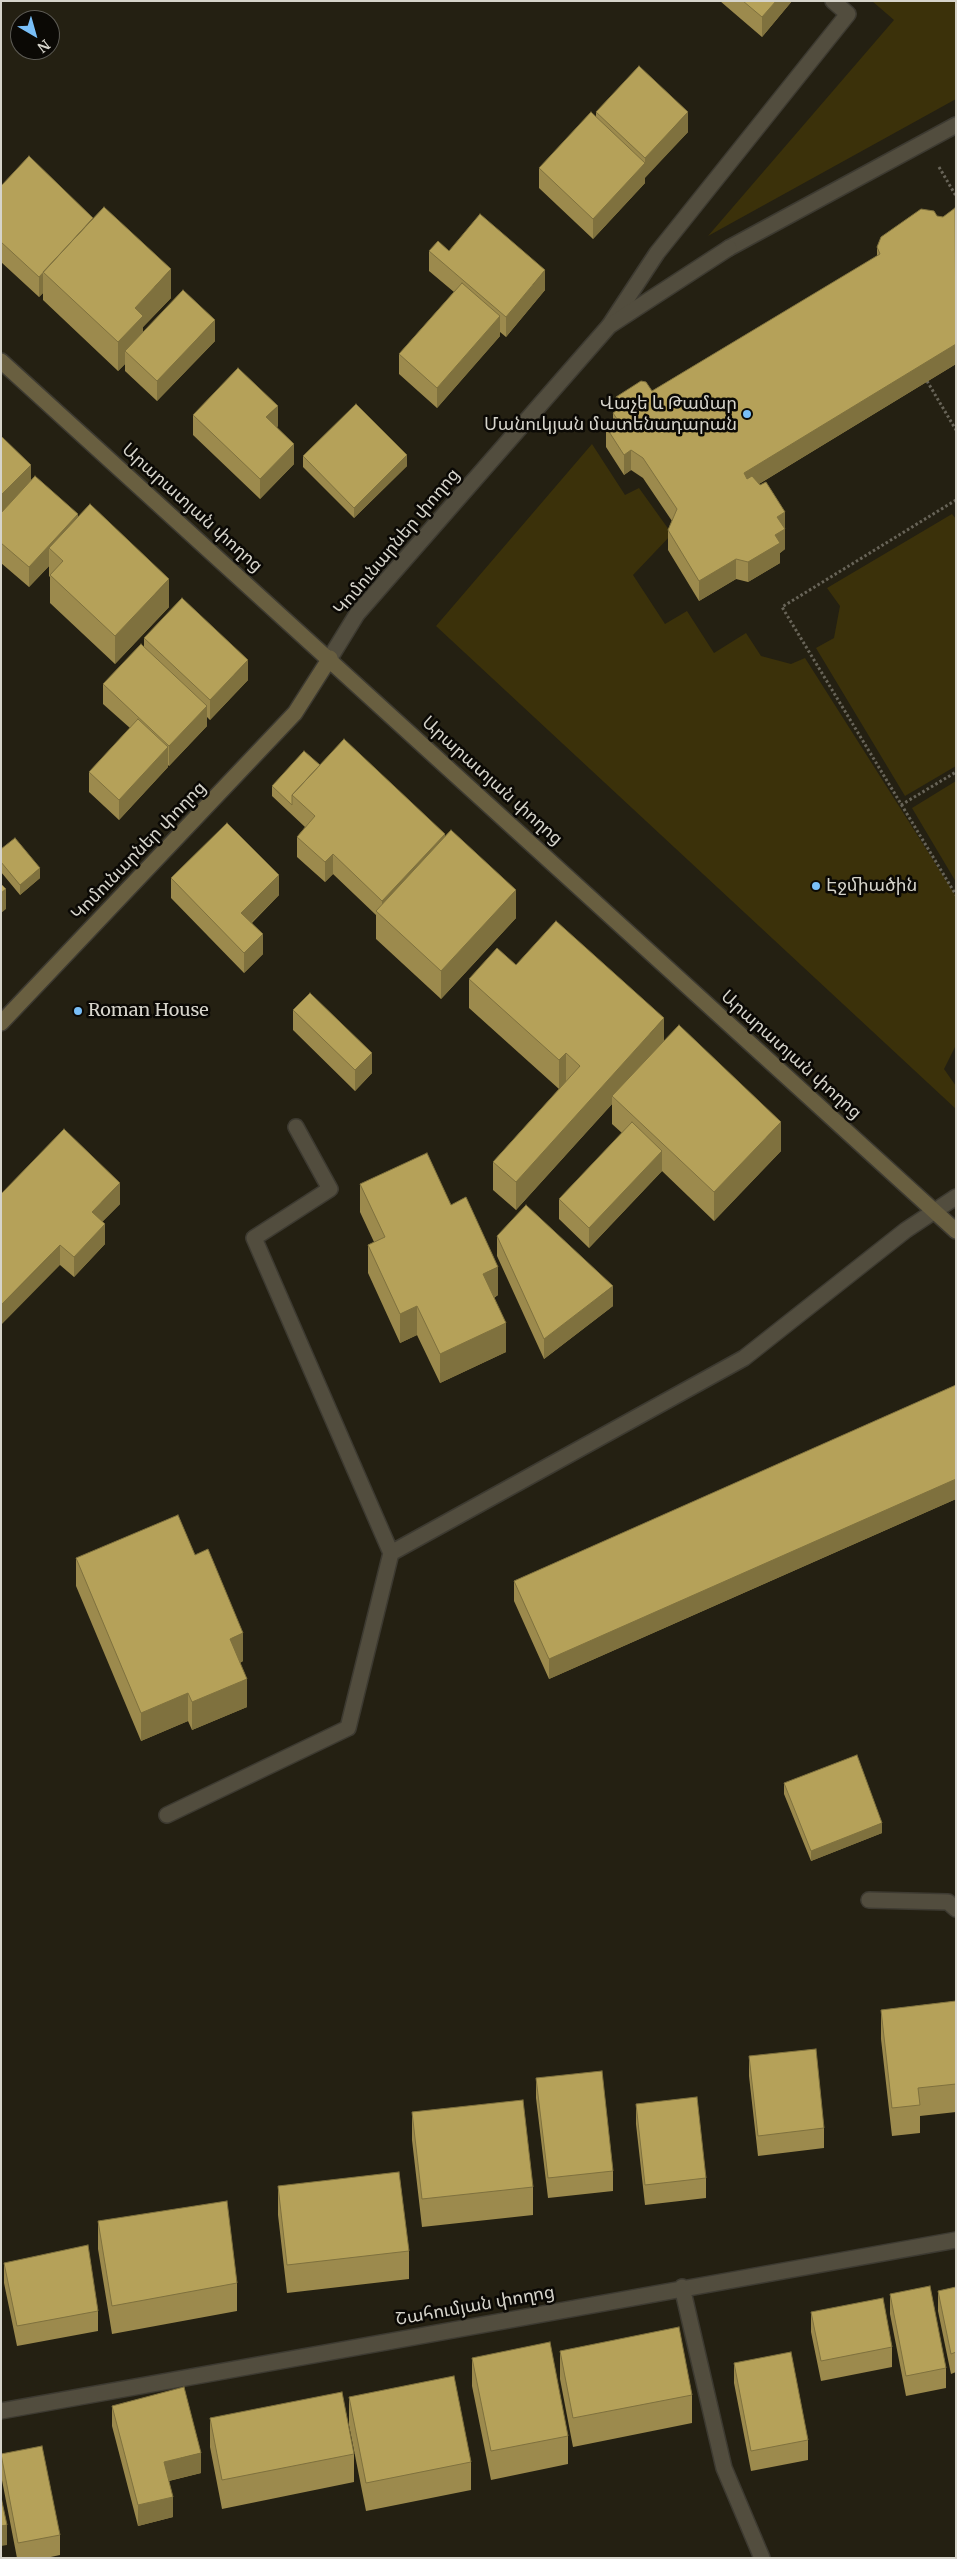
<!DOCTYPE html>
<html>
<head>
<meta charset="utf-8">
<style>
	body { margin:0 }
	#map { position:relative; width:957px; height:2559px; overflow:hidden; background:#242012; font-family:Merriweather,serif }
	canvas { display:block }
	.frame { position:absolute; inset:0; border:2px solid #d6d4cb; pointer-events:none }
	.north { position:absolute; left:10px; top:10px; width:50px; height:50px; box-sizing:border-box; background:#0b0905; border:1px solid #5c5a54; border-radius:50%; rotate:142deg; font-size:14px; font-weight:700; line-height:20px; text-align:center; color:#d6d4cb }
	.north::after { content:''; display:block; margin:auto; width:18px; height:22px; background:#79bff8; clip-path:polygon(50% 0,100% 100%,50% 72%,0 100%) }
</style>
</head>
<body>
<div id="map">
<canvas width="957" height="2559"></canvas>
<div class="frame"></div>
<div class="north">N</div>
</div>
<script>
const g = document.querySelector('canvas').getContext('2d');
g.lineJoin = 'round';
function fill(path, color) { g.fillStyle = color; g.fill(path, 'evenodd'); }
const shape = rows => new Path2D(rows.map(r => 'M' + r).join(''));
function trace(path, color, width, dash) { g.strokeStyle = color; g.lineWidth = width; g.lineCap = dash ? 'butt' : 'round'; g.setLineDash(dash || []); g.stroke(path); }
function label(font, color, halo, rows, align = 'center') {
  g.font = font + ' Merriweather,"Noto Sans Armenian",serif'; g.lineWidth = 5; g.setLineDash([]); g.textBaseline = 'middle'; g.strokeStyle = halo; g.fillStyle = color; for (const [text, x, y, turn = 0] of rows) {
    g.save(); g.translate(x, y); g.rotate((+turn || 0) * Math.PI / 180); g.textAlign = isNaN(turn) ? turn : align; if (halo) g.strokeText(text, 0, 0); g.fillText(text, 0, 0); g.restore();
  }
}
fill(shape([
	[872,1,956,1,956,99,708,236,894,20],
	[592,444,625,495,639,488,672,534,633,575,665,624,687,611,714,653,746,633,761,656,791,664,805,658,956,896,956,1045,944,1069,956,1086,956,1109,436,626],
	[952,514,956,519,956,766,905,796,816,648,834,638,840,606,827,588],
	[956,781,956,882,912,808]
]), '#3b310a');
const lane = shape([
	[729,248,956,125],
	[609,326,657,253,848,14,833,1],
	[296,1127,330,1189,254,1238,391,1553,744,1358,906,1230,956,1197],
	[167,1815,348,1728,391,1553],
	[869,1900,948,1902,956,1909]
]);
const street = shape([
	[330,658,357,614,609,326,729,248],
	[682,2287,724,2468,762,2558],
	[1,2411,956,2240]
]);
const secondary = shape([
	[1,361,956,1231],
	[1,1023,295,713,330,658]
]);
trace(lane, '#3d3a31', 18);
trace(street, '#3d3a31', 18);
trace(secondary, '#3d3a31', 18);
trace(shape([
	[939,167,956,196],
	[927,381,956,430],
	[956,500,782,607,956,895],
	[901,805,956,772]
]), '#686458', 3, [2.5, 2.5]);
trace(lane, '#524d3e', 15);
trace(street, '#524d3e', 15);
trace(secondary, '#695f40', 15);
fill(shape([
	[720,1,792,1,762,37],
	[596,112,688,132,645,177,645,183,593,239,539,188,539,168,596,117],
	[1,186,171,298,143,327,143,332,215,341,157,401,125,371,125,364,118,371,43,300,43,293,39,297,1,262],
	[956,208,956,364,759,484,785,512,785,549,780,553,780,563,748,582,736,579,699,601,668,550,668,530,672,521,643,478,631,470,624,475,606,447,606,427,613,422,613,413,616,411,616,401,652,391,877,256,877,247,937,216,943,217],
	[429,251,449,251,545,290,506,337,500,332,500,336,437,408,399,374,399,354,454,292,429,271],
	[193,415,278,426,277,427,294,464,260,499,193,435],
	[1,436,31,481,78,517,169,607,115,664,50,603,50,577,49,576,49,566,29,587,1,563],
	[303,456,407,466,354,518,303,467],
	[144,638,248,680,210,720,207,717,207,726,169,766,168,765,168,767,119,820,89,792,89,772,130,728,103,704,103,684,144,648],
	[320,765,445,837,516,918,441,999,376,939,376,915,333,874,325,882,297,857,297,837,305,827,272,796,272,786],
	[1,849,40,878,20,895,1,872],
	[171,878,279,895,252,923,263,954,244,973,171,898],
	[516,965,664,1041,781,1151,714,1221,662,1171,589,1248,559,1219,559,1199,622,1133,612,1124,612,1104,516,1210,493,1190,493,1162,559,1089,469,1008,469,979],
	[293,1010,372,1073,355,1091,293,1030],
	[360,1184,451,1205,498,1295,494,1298,506,1352,440,1383,417,1335,400,1343,368,1273,368,1245,374,1242,360,1212],
	[1,1194,120,1204,102,1222,105,1244,74,1277,60,1265],
	[497,1236,613,1306,544,1359,497,1256],
	[956,1385,956,1499,549,1679,514,1601,514,1581],
	[195,1555,243,1661,240,1663,247,1707,192,1730,188,1721,141,1741,76,1586,76,1558],
	[784,1783,882,1833,811,1861,784,1794],
	[956,2001,956,2112,920,2116,920,2133,892,2136,881,2039,881,2010],
	[749,2056,824,2128,824,2148,758,2156,749,2076],
	[536,2078,613,2171,613,2191,548,2198,536,2098],
	[636,2104,706,2178,706,2198,645,2205,636,2124],
	[412,2112,533,2187,533,2215,422,2227,412,2140],
	[278,2186,409,2251,409,2279,287,2293,278,2215],
	[98,2221,237,2283,237,2311,112,2334,98,2249],
	[4,2263,98,2311,98,2331,17,2346,4,2283],
	[956,2287,956,2372,951,2374,938,2311,938,2291],
	[890,2294,946,2368,946,2388,906,2396,890,2314],
	[811,2312,892,2347,892,2367,821,2381,811,2332],
	[560,2351,692,2395,692,2423,573,2447,560,2379],
	[472,2358,568,2436,568,2464,491,2480,472,2386],
	[734,2363,808,2440,808,2460,751,2471,734,2383],
	[349,2397,471,2462,471,2490,366,2511,349,2425],
	[112,2406,201,2473,169,2481,173,2517,138,2526,112,2426],
	[210,2418,354,2454,354,2482,222,2509,210,2447],
	[1,2454,60,2535,60,2555,46,2558,17,2558,1,2475]
]), '#9c8a4d');
fill(shape([
	[776,1,792,1,762,37,762,17],
	[688,112,688,132,645,178,645,158],
	[645,163,645,183,593,239,593,219],
	[171,269,171,298,143,327,143,344,125,351,125,364,118,371,118,342,135,308],
	[545,270,545,290,506,337,506,317],
	[43,273,43,293,39,297,39,277],
	[500,316,500,336,437,408,437,388],
	[215,320,215,341,157,401,157,381],
	[956,344,956,364,744,493,744,473],
	[278,406,278,426,266,437,266,417],
	[294,444,294,464,260,499,260,479],
	[631,450,631,470,624,475,624,455],
	[407,455,407,466,354,518,354,508],
	[31,465,31,485,1,515,1,495],
	[785,512,785,549,780,553,780,563,748,582,748,562,775,535,777,517],
	[78,514,78,534,49,548,49,566,29,587,29,567],
	[736,559,736,579,699,601,699,581],
	[169,579,169,607,115,664,115,636],
	[248,660,248,680,210,720,210,700],
	[207,706,207,726,169,766,169,746],
	[168,747,168,767,119,820,119,800],
	[445,834,445,854,382,917,382,901],
	[333,854,333,874,325,882,325,862],
	[40,868,40,878,20,895,20,885],
	[279,875,279,895,241,933,241,913],
	[6,889,6,909,1,913,1,893],
	[516,890,516,918,441,999,441,971],
	[263,934,263,954,244,973,244,953],
	[664,1018,664,1046,612,1096,612,1104,516,1210,516,1182],
	[372,1053,372,1073,355,1091,355,1070],
	[566,1053,566,1082,559,1089,559,1060],
	[781,1122,781,1151,714,1221,714,1192],
	[662,1151,662,1171,589,1248,589,1228],
	[120,1183,120,1204,92,1232,92,1212],
	[105,1224,105,1244,74,1277,74,1257],
	[60,1245,60,1265,1,1325,1,1305],
	[498,1267,498,1295,483,1303,483,1274],
	[613,1286,613,1306,544,1359,544,1339],
	[417,1306,417,1335,400,1343,400,1314],
	[506,1323,506,1352,440,1383,440,1354],
	[956,1479,956,1499,549,1679,549,1659],
	[243,1633,243,1661,230,1667,230,1639],
	[247,1679,247,1707,192,1730,192,1702],
	[188,1693,188,1721,141,1741,141,1713],
	[882,1823,882,1833,811,1861,811,1851],
	[201,2453,201,2473,164,2482,164,2462],
	[173,2497,173,2517,138,2526,138,2505],
	[7,2525,7,2545,1,2546,1,2526]
]), '#7f713e');
const building = shape([
	[743,1,776,1,762,17,743,1],
	[639,66,688,112,645,158,596,112,639,66],
	[591,112,645,163,593,219,539,168,591,112],
	[29,156,93,218,39,277,1,242,1,186,29,156],
	[104,207,171,269,135,308,143,316,118,342,43,272,104,207],
	[955,208,956,344,744,473,747,479,752,476,760,485,766,482,785,512,777,517,785,529,775,535,780,543,748,562,736,559,699,581,668,530,677,509,643,458,631,450,624,455,606,427,617,419,613,413,620,408,616,401,616,397,641,381,646,382,652,391,880,254,877,247,881,237,921,209,934,211,937,216,943,217,955,208],
	[480,214,545,270,506,317,429,251,438,241,449,251,480,214],
	[462,283,500,316,437,388,399,354,462,283],
	[183,290,215,320,157,381,125,351,183,290],
	[238,368,278,406,266,417,294,444,260,479,193,415,238,368],
	[356,404,407,455,354,508,303,456,356,404],
	[1,436,31,465,1,495,1,436],
	[35,476,78,514,29,567,1,543,1,513,35,476],
	[90,504,169,579,115,636,50,575,63,561,49,548,90,504],
	[182,598,248,660,210,700,144,638,182,598],
	[141,644,207,706,169,746,103,684,141,644],
	[138,719,168,747,119,800,89,772,138,719],
	[344,739,445,834,382,901,333,854,325,862,297,837,315,816,292,795,344,739],
	[304,751,320,765,292,795,292,805,272,786,304,751],
	[227,823,279,875,241,913,263,934,244,953,171,878,227,823],
	[451,830,516,890,441,971,376,911,451,830],
	[15,838,40,868,20,885,1,862,1,849,15,838],
	[1,884,6,889,1,893,1,884],
	[556,921,664,1018,516,1182,493,1162,580,1066,566,1053,559,1060,469,979,497,948,516,965,556,921],
	[310,993,372,1053,355,1070,293,1010,310,993],
	[679,1025,781,1122,714,1192,612,1096,679,1025],
	[632,1122,662,1151,589,1228,559,1199,632,1122],
	[64,1129,120,1183,92,1212,105,1224,74,1257,60,1245,1,1305,1,1194,64,1129],
	[427,1153,451,1205,466,1197,498,1267,483,1274,506,1323,440,1354,417,1306,400,1314,368,1245,385,1237,360,1184,427,1153],
	[526,1205,613,1286,544,1339,497,1236,526,1205],
	[956,1385,956,1479,549,1659,514,1581,956,1385],
	[178,1515,195,1555,208,1549,243,1633,230,1639,247,1679,192,1702,188,1693,141,1713,76,1558,178,1515],
	[857,1755,882,1823,811,1851,784,1783,857,1755],
	[956,2001,956,2084,918,2088,920,2105,892,2108,881,2010,956,2001],
	[816,2049,824,2128,758,2136,749,2056,816,2049],
	[602,2071,613,2171,548,2178,536,2078,602,2071],
	[697,2097,706,2178,645,2185,636,2104,697,2097],
	[523,2100,533,2187,422,2199,412,2112,523,2100],
	[399,2172,409,2251,287,2265,278,2186,399,2172],
	[227,2201,237,2283,112,2306,98,2221,227,2201],
	[88,2245,98,2311,17,2326,4,2263,88,2245],
	[930,2286,946,2368,906,2376,890,2294,930,2286],
	[956,2287,956,2352,951,2354,938,2291,956,2287],
	[883,2298,892,2347,821,2361,811,2312,883,2298],
	[679,2327,692,2395,573,2418,560,2351,679,2327],
	[550,2342,568,2436,491,2451,472,2358,550,2342],
	[791,2352,808,2440,751,2451,734,2363,791,2352],
	[454,2376,471,2462,366,2483,349,2397,454,2376],
	[184,2387,201,2453,164,2462,173,2497,138,2505,112,2406,184,2387],
	[342,2392,354,2454,222,2480,210,2418,342,2392],
	[42,2446,60,2535,18,2543,1,2454,42,2446],
	[1,2497,7,2525,1,2526,1,2497]
]);
fill(building, '#b5a159');
trace(building, '#7f713e', 1);
for (const [x, y, r, color] of [
	[747,414,5,"#79bff8"],
	[816,886,5,"#79bff8"],
	[78,1011,5,"#79bff8"]
]) { const dot = new Path2D(); dot.arc(x, y, r, 0, 2 * Math.PI); g.fillStyle = color; g.fill(dot); trace(dot, '#0b0905', 2); }
label('18px', '#d6d4cb', '#0b0905', [
	["Վաչե և Թամար",737,404,"right"],
	["Մանուկյան մատենադարան",737,425,"right"],
	["Էջմիածին",826,886],
	["Roman House",88,1011]
], 'left');
label('18px', '#d6d4cb', '#0b0905', [
	["Արարատյան փողոց",192,508,42],
	["Կոմունարներ փողոց",397,542,-50],
	["Արարատյան փողոց",492,781,42],
	["Կոմունարներ փողոց",139,851,-46],
	["Արարատյան փողոց",791,1055,42],
	["Շահումյան փողոց",475,2306,-10]
]);
</script>
</body>
</html>
